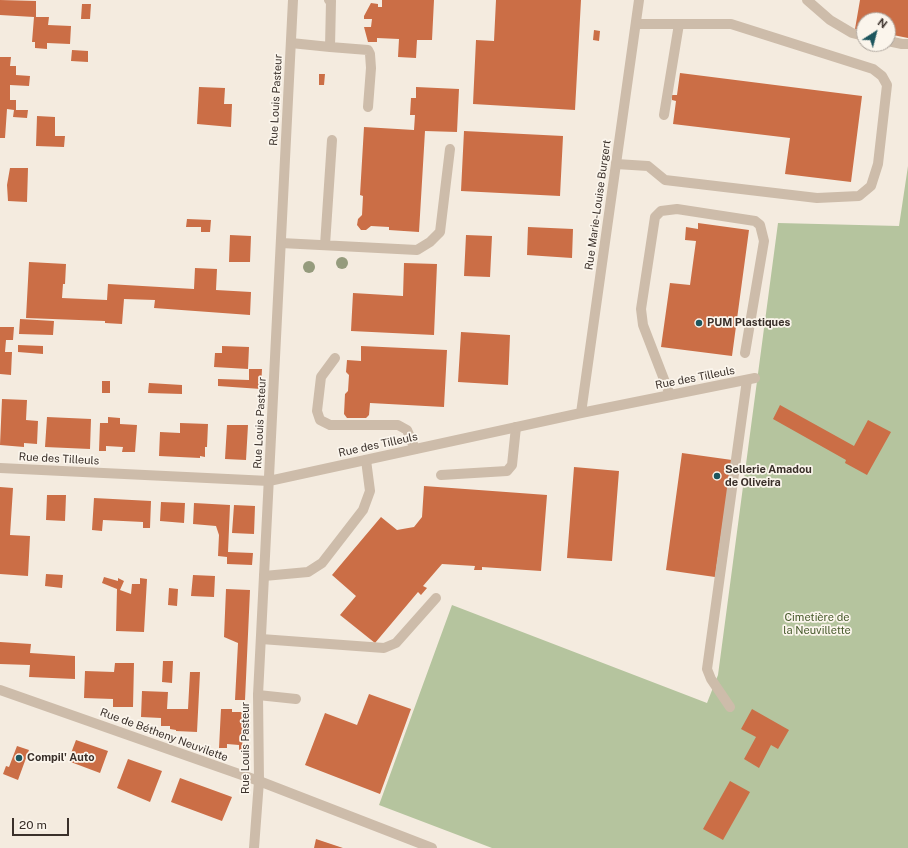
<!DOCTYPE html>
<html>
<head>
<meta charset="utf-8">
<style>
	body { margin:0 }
	#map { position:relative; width:908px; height:848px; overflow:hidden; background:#f4ebdf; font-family:"Public Sans",sans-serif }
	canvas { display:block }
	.north { position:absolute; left:856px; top:12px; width:40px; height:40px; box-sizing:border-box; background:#fbf5ec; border:1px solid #aea69e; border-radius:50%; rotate:36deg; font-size:11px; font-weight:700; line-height:16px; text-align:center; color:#3a302a }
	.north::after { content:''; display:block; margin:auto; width:14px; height:18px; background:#1d565e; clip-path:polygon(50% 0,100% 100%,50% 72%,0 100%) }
	.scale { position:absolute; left:12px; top:818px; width:57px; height:18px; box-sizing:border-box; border:2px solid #3a302a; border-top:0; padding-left:5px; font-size:12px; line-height:14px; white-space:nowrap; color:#3a302a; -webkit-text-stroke:3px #fbf5ec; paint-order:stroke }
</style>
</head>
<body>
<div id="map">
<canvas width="908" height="848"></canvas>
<div class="north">N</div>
<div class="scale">20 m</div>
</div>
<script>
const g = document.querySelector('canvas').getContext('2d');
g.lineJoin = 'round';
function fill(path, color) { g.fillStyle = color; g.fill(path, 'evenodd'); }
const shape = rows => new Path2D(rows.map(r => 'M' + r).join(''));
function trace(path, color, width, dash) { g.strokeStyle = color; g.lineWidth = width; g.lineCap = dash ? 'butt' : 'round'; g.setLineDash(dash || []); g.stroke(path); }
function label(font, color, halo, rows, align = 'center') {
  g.font = font + ' "Public Sans",sans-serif'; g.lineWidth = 3.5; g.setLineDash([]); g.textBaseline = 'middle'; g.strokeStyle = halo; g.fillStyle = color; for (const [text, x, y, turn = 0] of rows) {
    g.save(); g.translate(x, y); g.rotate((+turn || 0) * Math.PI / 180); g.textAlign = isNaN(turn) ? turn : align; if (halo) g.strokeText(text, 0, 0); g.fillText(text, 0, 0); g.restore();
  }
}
fill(shape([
	[908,166,908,848,492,848,379,805,452,605,707,703,718,675,778,223,899,226]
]), '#b5c49e');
fill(shape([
	[0,0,36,1,36,17,49,17,48,25,71,26,70,44,47,43,47,49,35,48,35,42,32,42,34,17,0,15],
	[382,0,434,0,432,40,417,40,416,58,398,57,399,39,377,38,377,42,368,42,364,27,371,27,372,19,364,19,364,16,371,3,378,4,378,7,382,7],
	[496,0,581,0,575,110,473,104,476,40,494,41],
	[860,0,908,0,908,38,888,34,888,20,864,20,864,30,855,29],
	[82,4,91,4,90,19,81,19],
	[594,30,600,31,599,41,593,40],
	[72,50,88,51,88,62,71,61],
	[0,57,11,57,10,66,16,66,16,75,30,76,29,86,10,85,10,100,16,100,16,110,28,110,27,118,13,117,14,110,7,109,5,138,0,138],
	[680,73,862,96,851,182,785,174,790,138,673,124,676,101,672,100,672,95,677,95],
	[319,74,325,74,324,85,319,85],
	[199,87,225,88,224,104,232,104,231,127,197,124],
	[416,87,459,89,457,132,425,131,419,232,389,230,389,227,371,226,366,230,361,230,357,225,358,219,362,215,363,196,360,195,364,127,414,130,415,115,410,115,411,98,416,98],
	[37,116,55,117,55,136,65,136,64,147,36,146],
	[464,131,563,136,560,196,461,191],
	[10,168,28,168,27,202,8,201,7,185],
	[187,219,211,220,210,232,201,232,201,227,186,227],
	[698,223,749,230,732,356,661,347,670,283,690,285,696,241,685,240,686,227,698,229],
	[528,227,573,229,572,258,527,255],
	[230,235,251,236,250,262,229,262],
	[466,235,492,236,490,277,464,276],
	[29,262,66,264,65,284,63,284,62,298,107,300,108,284,194,289,195,268,217,269,216,290,251,292,250,315,154,308,155,300,124,299,122,324,105,323,105,321,26,318],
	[404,263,437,264,434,335,351,331,353,293,403,296],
	[20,319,54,321,53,335,19,334],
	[0,327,14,327,13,340,6,340,5,352,12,352,11,375,0,374],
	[461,332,510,335,508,385,458,382],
	[18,345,43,346,43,354,18,352],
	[222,346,249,347,248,369,214,367,215,353,222,353],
	[361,346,447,350,444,407,370,403,369,415,366,418,347,418,344,414,345,394,348,391,349,375,346,372,347,360,361,361],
	[249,369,262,369,261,389,218,386,218,379,249,380],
	[102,381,110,381,110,393,102,393],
	[149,383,182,385,182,394,148,393],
	[2,399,27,400,26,420,38,421,37,444,24,443,24,447,0,445],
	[780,405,854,446,868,420,891,432,867,475,845,463,846,460,773,419],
	[47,417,91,419,90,449,45,447],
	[108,417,120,418,120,424,137,425,135,452,122,452,123,447,106,446,106,451,99,451,100,423,108,423],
	[180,423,208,424,207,447,205,447,205,457,200,456,200,458,159,456,160,432,180,433],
	[227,425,248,425,246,460,225,459],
	[682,453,732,460,715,577,666,570],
	[574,467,619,471,612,561,567,558],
	[424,486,547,495,541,571,482,567,482,570,474,570,475,566,442,564,423,586,427,588,421,595,418,592,375,643,340,615,356,596,332,575,381,517,397,530,414,527,422,517],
	[0,487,13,488,10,535,30,536,28,576,0,574],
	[47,495,66,495,65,521,46,520],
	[94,498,151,501,150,528,143,528,143,522,103,520,102,531,92,530],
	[161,502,185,503,184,523,160,521],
	[194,503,230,505,228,552,253,553,252,565,227,564,227,557,218,556,219,535,216,526,193,524],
	[234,505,255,506,254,534,232,533],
	[46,574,63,575,62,588,45,586],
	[193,575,215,576,214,597,191,596],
	[104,577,118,581,118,578,124,581,120,590,131,594,132,584,140,584,140,578,147,579,144,632,116,631,117,589,102,583],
	[169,588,178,589,177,606,168,605],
	[226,589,250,590,245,700,235,700,238,643,224,637],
	[0,642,31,644,30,653,75,656,75,679,29,677,30,665,0,664],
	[163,661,173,661,172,683,162,682],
	[115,663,134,663,133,707,113,707,113,699,84,698,85,671,114,672],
	[190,672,200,672,197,732,176,731,176,730,170,729,170,726,161,726,161,718,141,717,142,691,168,692,167,709,188,709],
	[369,694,411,709,380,794,305,765,325,713,357,725],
	[221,709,232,709,232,712,244,712,242,750,239,750,239,745,227,744,227,748,219,748],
	[752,709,789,730,778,749,771,745,759,768,744,759,756,737,741,729],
	[76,740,108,751,100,773,68,761],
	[17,746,29,750,18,780,3,774,6,766,9,767],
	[128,759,162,771,150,802,117,788],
	[180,778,232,797,222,821,171,802],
	[730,781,750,792,723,840,703,829],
	[316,839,343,848,314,848]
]), '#cb6e46');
trace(shape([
	[329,0,331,1,330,47,368,50,370,54,371,68,368,107],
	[807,0,830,20,852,33,864,36],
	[888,41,902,44,908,44],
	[291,43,330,47],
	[664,115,679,24],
	[616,164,648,166,665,180,817,198,859,196,871,186,878,164,887,85,882,76,873,69,731,24,636,24],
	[281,243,417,250,430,242,440,232,450,149],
	[325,245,332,140],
	[335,358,321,377,317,411,320,420,330,425,398,425,407,430,415,449],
	[670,395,643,325,641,309,655,217,661,211,677,209,755,221,760,225,764,241,745,353],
	[441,475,507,471,512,465,516,427],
	[264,576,308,572,322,563,363,510,370,491,366,460],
	[261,639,384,648,396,643,436,598],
	[258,695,296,699],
	[730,707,711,679,707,669,747,380]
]), '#cdbcaa', 10);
trace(shape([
	[581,413,639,0],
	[0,468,269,481,581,413,755,378],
	[0,690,259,781,432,848],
	[254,848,259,781,258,695,293,0]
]), '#cdbcaa', 10);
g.fillStyle = '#959b7d';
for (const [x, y] of [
	[342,263],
	[309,267]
]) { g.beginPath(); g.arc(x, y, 6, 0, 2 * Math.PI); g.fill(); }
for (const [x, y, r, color] of [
	[699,323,4,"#1d565e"],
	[717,476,4,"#1d565e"],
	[19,758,4,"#1d565e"]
]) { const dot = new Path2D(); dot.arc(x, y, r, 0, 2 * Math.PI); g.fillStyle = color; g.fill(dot); trace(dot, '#fbf5ec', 1.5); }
label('11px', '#3a302a', '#fbf5ec', [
	["Rue Louis Pasteur",276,100,-87],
	["Rue Marie-Louise Burgert",598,205,-82],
	["Rue des Tilleuls",695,378,-11],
	["Rue Louis Pasteur",260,423,-87],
	["Rue des Tilleuls",378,445,-12],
	["Rue des Tilleuls",59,459,3],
	["Rue de Bétheny Neuvilette",164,735,20],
	["Rue Louis Pasteur",246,748,-90]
]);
label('bold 11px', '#3a302a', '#fbf5ec', [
	["PUM Plastiques",707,323],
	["Sellerie Amadou",725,470],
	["de Oliveira",725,483],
	["Compil' Auto",27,758]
], 'left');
label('11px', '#475a2c', '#fbf5ec', [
	["Cimetière de",817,618],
	["la Neuvillette",817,631]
]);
</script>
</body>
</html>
